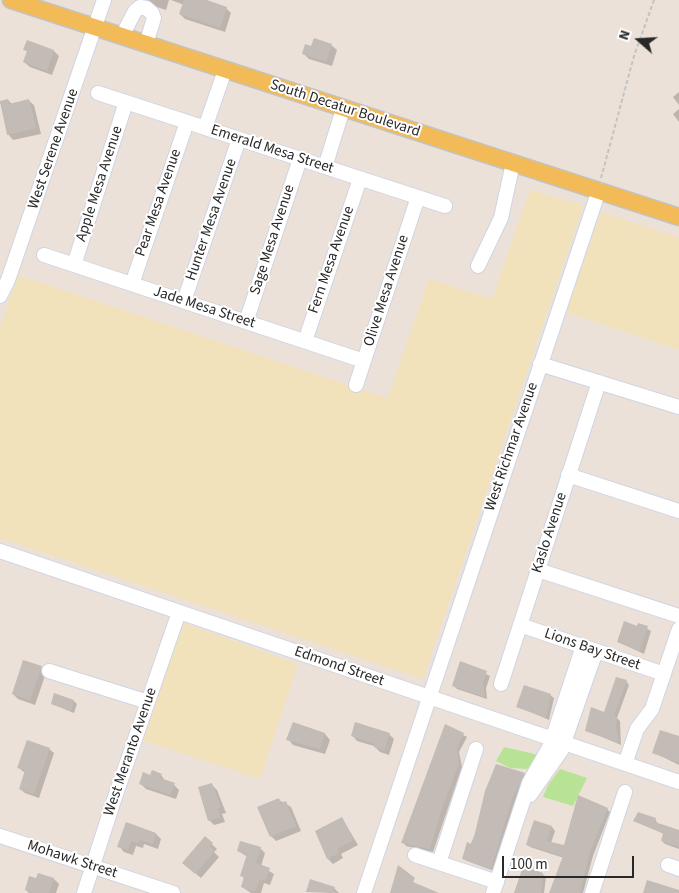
<!DOCTYPE html>
<html>
<head>
<meta charset="utf-8">
<style>
	body { margin:0 }
	#map { position:relative; width:679px; height:893px; overflow:hidden; background:#ebe1d9; font-family:"Source Sans 3",sans-serif }
	canvas { display:block }
	.north { position:absolute; left:614px; top:15px; width:50px; height:50px; -webkit-text-stroke:4px #fff; paint-order:stroke; rotate:289deg; font-size:14px; font-weight:700; line-height:20px; text-align:center; color:#282828 }
	.north::after { content:''; display:block; margin:auto; width:18px; height:22px; background:#282828; clip-path:polygon(50% 0,100% 100%,50% 72%,0 100%) }
	.scale { position:absolute; left:502px; top:856px; width:132px; height:22px; box-sizing:border-box; border:2px solid #282828; border-top:0; padding-left:6px; font-size:15px; line-height:18px; white-space:nowrap; color:#282828; -webkit-text-stroke:4px #fff; paint-order:stroke }
</style>
</head>
<body>
<div id="map">
<canvas width="679" height="893"></canvas>
<div class="north">N</div>
<div class="scale">100 m</div>
</div>
<script>
const g = document.querySelector('canvas').getContext('2d');
g.lineJoin = 'round';
function fill(path, color) { g.fillStyle = color; g.fill(path, 'evenodd'); }
const shape = rows => new Path2D(rows.map(r => 'M' + r).join(''));
function trace(path, color, width, dash) { g.strokeStyle = color; g.lineWidth = width; g.lineCap = dash ? 'butt' : 'round'; g.setLineDash(dash || []); g.stroke(path); }
function label(font, color, halo, rows, align = 'center') {
  g.font = font + ' "Source Sans 3",sans-serif'; g.lineWidth = 4; g.setLineDash([]); g.textBaseline = 'middle'; g.strokeStyle = halo; g.fillStyle = color; for (const [text, x, y, turn = 0] of rows) {
    g.save(); g.translate(x, y); g.rotate((+turn || 0) * Math.PI / 180); g.textAlign = isNaN(turn) ? turn : align; if (halo) g.strokeText(text, 0, 0); g.fillText(text, 0, 0); g.restore();
  }
}
fill(shape([
	[504,747,539,755,527,769,510,768,496,761],
	[560,769,587,778,573,806,543,797,548,785]
]), '#b9e394');
fill(shape([
	[530,190,583,206,423,679,0,538,0,328,18,275,388,398,429,279,492,299],
	[601,212,679,238,679,350,566,312],
	[184,623,298,664,260,779,142,740]
]), '#f1e2bb');
fill(shape([
	[136,0,169,0,166,10],
	[171,0,202,0,226,8,231,13,225,32,185,19,180,14,184,5],
	[331,45,337,50,332,66,309,59,304,54,312,47],
	[25,49,54,51,59,56,52,75,30,67,24,62,28,52],
	[679,92,679,105,673,97],
	[8,100,12,104,28,100,34,105,41,134,13,140,8,134,0,102],
	[679,109,679,122,673,114],
	[639,624,651,631,644,654,618,642],
	[461,663,490,676,486,688,487,699,457,689,454,686],
	[41,668,46,673,35,705,18,699,13,694],
	[626,681,629,685,617,718,620,721,621,745,586,730,604,713],
	[550,695,554,698,549,720,517,706],
	[74,701,77,704,74,713,52,704],
	[293,723,325,734,330,740,325,754,293,745,288,739],
	[446,726,467,737,459,752,462,767,433,852,406,846,403,842],
	[389,734,394,739,389,755,380,752,374,746,357,741,352,735],
	[679,737,679,765,653,752],
	[49,749,54,753,39,798,25,793,20,789,25,773,19,768],
	[524,774,527,777,515,803,494,871,467,861,463,858,476,834],
	[161,775,166,782,174,785,179,790,176,799,146,789,141,784,151,776],
	[212,785,217,790,226,813,222,814,225,822,214,825,209,820],
	[279,800,291,807,301,831,276,841,271,836],
	[607,809,610,812,593,856,583,893,551,893,564,858,530,847,527,844,535,822,552,827,555,831,551,843,565,847],
	[342,818,358,845,341,854,343,858,333,864,328,859],
	[655,819,658,824,679,833,679,849,665,844,662,841,664,834,634,821],
	[126,824,156,834,161,839,158,849,144,844,143,848,136,846,133,855,124,852,119,846],
	[205,838,217,849,214,852,219,857,201,878,189,868],
	[260,848,265,853,261,866,274,874,270,885,264,883,261,893,251,893,242,887,245,879,241,875,248,857,238,851],
	[542,874,546,877,544,893,515,893],
	[54,879,59,884,56,893,29,893,26,890,37,880],
	[334,888,339,893,307,891]
]), '#0003');
fill(shape([
	[184,0,207,0,227,7,220,28,179,14],
	[314,38,332,44,326,62,302,54,305,44,311,46],
	[27,40,54,50,47,71,23,62,27,51,23,50],
	[8,99,9,104,29,99,36,128,7,135,0,101],
	[624,621,637,626,638,623,648,626,640,651,617,642],
	[23,660,42,666,30,700,12,694],
	[460,661,487,671,483,684,485,697,452,686],
	[616,677,627,680,614,716,617,717,616,726,619,743,585,731,591,707,604,712],
	[524,685,551,694,546,718,516,707],
	[54,693,74,700,71,711,51,704],
	[293,722,325,733,320,749,286,740],
	[355,722,390,733,384,750,374,747,375,744,351,736],
	[445,724,464,733,457,748,459,764,443,805,430,849,401,843],
	[660,730,679,736,679,763,652,753],
	[27,740,50,748,34,794,19,789,25,770,17,768],
	[496,764,525,773,512,799,491,869,462,859,467,842,471,844,475,833,485,791],
	[152,770,162,774,160,778,175,783,170,795,139,784,143,772,150,775],
	[212,783,221,807,218,809,220,817,208,821,198,787],
	[578,795,608,808,590,852,580,893,549,893,563,856,526,845,529,835,534,820,552,826,547,841,564,845],
	[279,798,281,803,286,801,296,826,270,837,257,807],
	[638,812,656,818,655,822,679,830,679,847,661,841,663,833,633,821],
	[342,817,354,840,337,849,339,853,327,859,315,831],
	[126,822,156,833,153,844,139,840,138,843,131,841,128,850,117,847],
	[205,836,213,843,210,847,215,851,195,874,182,863],
	[240,841,261,847,256,863,270,868,265,881,260,879,255,892,241,887,244,877,240,876,247,854,237,851],
	[398,865,415,878,413,882,439,893,390,893],
	[523,866,543,873,541,893,514,893],
	[38,873,54,878,49,893,33,893,25,890,29,876,36,878],
	[310,879,335,887,333,893,306,892],
	[647,880,679,890,679,893,643,893]
]), '#c3bbb6');
const minor = shape([
	[122,36,135,11,140,7,146,8,152,13,154,18,146,44],
	[98,93,445,206],
	[205,128,225,70],
	[325,167,343,109],
	[44,255,364,361],
	[74,265,126,102],
	[478,266,501,218,513,163],
	[132,284,187,122],
	[0,296,8,280,104,0],
	[184,301,239,139],
	[246,322,300,159],
	[305,341,360,179],
	[540,364,679,407],
	[356,385,418,197],
	[568,475,679,511],
	[0,551,679,782],
	[538,570,679,616],
	[520,625,664,674],
	[49,671,148,702],
	[501,684,599,382],
	[625,764,637,729,652,709,679,629],
	[530,795,561,751,596,651],
	[0,836,173,893],
	[415,855,497,882],
	[439,863,476,749],
	[668,865,679,869],
	[84,893,115,797,179,612],
	[364,893,599,190],
	[493,893,529,783,550,746,583,646],
	[592,893,625,792]
]);
const major = shape([
	[11,0,679,217]
]);
trace(minor, '#ced4e2', 16);
trace(major, '#c3c3c3', 19);
trace(shape([
	[601,178,634,56,654,0]
]), '#c3c3c3', 2, [4, 2.5]);
trace(minor, '#fff', 14);
trace(major, '#f2bb57', 16);
label('15px', '#282828', '#fff', [
	["South Decatur Boulevard",345,109,18],
	["West Serene Avenue",54,149,-71],
	["Emerald Mesa Street",272,150,18],
	["Apple Mesa Avenue",100,184,-72],
	["Pear Mesa Avenue",159,203,-71],
	["Hunter Mesa Avenue",212,220,-71],
	["Sage Mesa Avenue",273,240,-72],
	["Fern Mesa Avenue",332,260,-71],
	["Olive Mesa Avenue",387,291,-72],
	["Jade Mesa Street",204,308,18],
	["West Richmar Avenue",512,447,-71],
	["Kaslo Avenue",550,533,-72],
	["Lions Bay Street",592,650,19],
	["Edmond Street",339,667,19],
	["West Meranto Avenue",131,752,-71],
	["Mohawk Street",72,860,18]
]);
</script>
</body>
</html>
